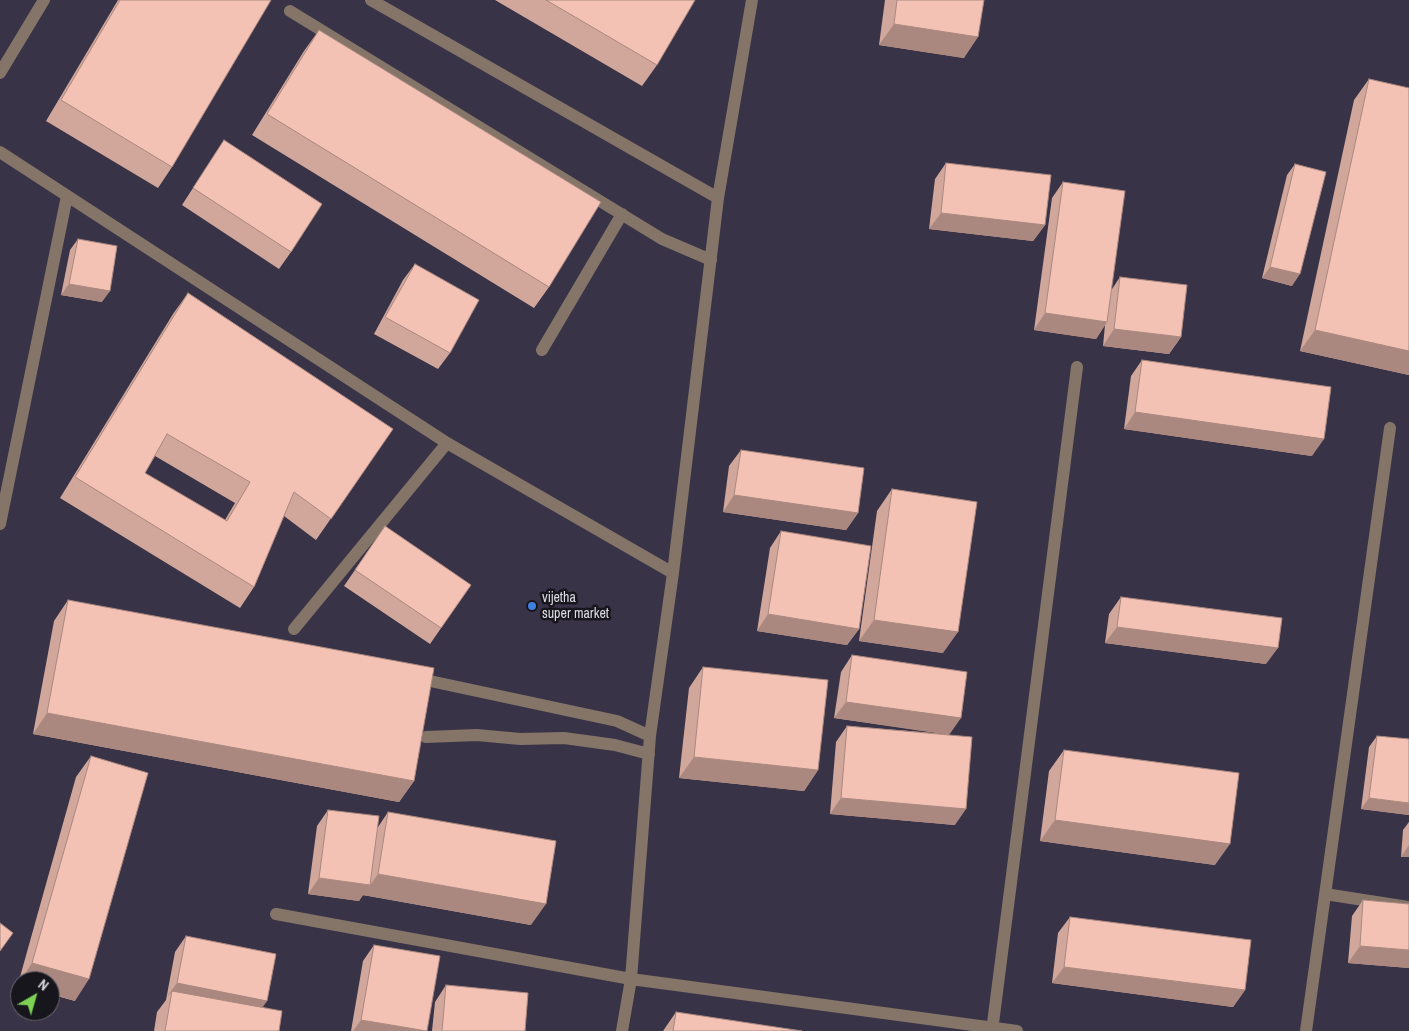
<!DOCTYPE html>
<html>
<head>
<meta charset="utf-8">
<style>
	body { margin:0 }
	#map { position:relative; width:1409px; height:1031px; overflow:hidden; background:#312d3b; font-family:"Archivo Narrow",sans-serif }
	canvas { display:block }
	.north { position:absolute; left:10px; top:971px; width:50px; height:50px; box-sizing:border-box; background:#18161d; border:1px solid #67656d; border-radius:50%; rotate:38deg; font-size:14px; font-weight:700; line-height:20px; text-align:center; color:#dedce5 }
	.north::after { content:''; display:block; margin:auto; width:18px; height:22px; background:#7dd154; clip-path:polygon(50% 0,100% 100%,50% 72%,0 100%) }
</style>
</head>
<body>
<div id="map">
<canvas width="1409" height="1031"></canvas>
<div class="north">N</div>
</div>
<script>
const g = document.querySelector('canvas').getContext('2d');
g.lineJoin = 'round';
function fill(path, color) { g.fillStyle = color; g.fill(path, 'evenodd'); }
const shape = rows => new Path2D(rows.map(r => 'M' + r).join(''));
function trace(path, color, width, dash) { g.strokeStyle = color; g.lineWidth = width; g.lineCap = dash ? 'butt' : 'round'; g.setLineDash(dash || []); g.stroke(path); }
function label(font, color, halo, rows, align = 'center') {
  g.font = font + ' "Archivo Narrow",sans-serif'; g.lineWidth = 5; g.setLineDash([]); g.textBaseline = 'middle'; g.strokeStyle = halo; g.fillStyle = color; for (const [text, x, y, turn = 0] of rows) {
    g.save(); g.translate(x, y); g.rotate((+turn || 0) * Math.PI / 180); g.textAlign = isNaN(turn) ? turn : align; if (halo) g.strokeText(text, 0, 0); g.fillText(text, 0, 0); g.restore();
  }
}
fill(shape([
	[0,0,1409,0,1409,1031,0,1031],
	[20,981,50,981,50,1011,20,1011]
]), '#393347');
trace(shape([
	[371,0,718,198],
	[290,11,662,239,711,260],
	[0,73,44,0],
	[0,152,447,443,673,573],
	[542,350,622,214],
	[0,524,67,196],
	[294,629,447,443],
	[416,678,617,721,650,736],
	[426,737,477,735,520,739,564,738,615,745,649,754],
	[1325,894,1409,907],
	[276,914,631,979,1017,1031],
	[622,1031,631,979,650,736,673,573,718,198,752,0],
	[992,1031,1077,367],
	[1306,1031,1390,428]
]), '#847568', 12);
fill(shape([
	[118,0,271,0,172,167,158,188,46,121],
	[495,0,695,0,657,65,642,86],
	[885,0,984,0,964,58,879,45],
	[319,30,549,287,534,308,252,135,304,51],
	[1369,79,1409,375,1300,351,1354,100],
	[224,140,291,252,279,269,182,205],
	[946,163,1045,225,1033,241,929,229,935,179],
	[1295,164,1292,286,1262,278,1287,175],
	[1063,182,1112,289,1120,277,1181,337,1169,354,1103,346,1105,325,1096,339,1034,330,1052,198],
	[78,239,102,302,61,295,70,250],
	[415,264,450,353,438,369,374,334,403,280],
	[188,293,393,429,316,540,284,516,254,587,240,608,60,498,173,314],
	[155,456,235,503,225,520,145,473],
	[1142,360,1312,456,1124,429,1131,376],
	[741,450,858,513,846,530,723,512,729,466],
	[892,489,943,653,859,641,877,511],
	[385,526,471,585,430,644,344,586],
	[781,531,859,629,847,645,757,631,770,548],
	[1121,597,1266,664,1105,643,1109,614],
	[68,600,414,781,399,802,33,734,54,621],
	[852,655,949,735,955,825,830,814,836,742,847,726,947,734,834,718,841,672],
	[703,667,818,770,804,791,679,778,689,688],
	[1377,736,1409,739,1409,815,1361,809,1369,747],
	[1064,750,1215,865,1040,841,1049,771],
	[91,756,75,1001,50,994,50,981,18,984,76,777],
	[328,810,378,827,388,812,531,925,363,895,363,894,359,901,308,894,317,826],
	[1409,822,1409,857,1401,857,1403,830],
	[1363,900,1409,904,1409,968,1348,963,1352,916],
	[1070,917,1245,990,1233,1007,1052,983,1058,933],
	[186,936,263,1007,279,1031,154,1031,157,1012,166,1000,175,952],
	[374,945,427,1031,351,1031,363,961],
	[446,985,525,1031,432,1031,435,1002],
	[676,1012,673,1031,663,1031]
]), '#d1a79c');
fill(shape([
	[894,24,978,37,964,58,879,45],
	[941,213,1045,225,1033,241,929,229],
	[1270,267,1300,274,1292,286,1262,278],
	[69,284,110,291,102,302,61,295],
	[1045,313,1107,322,1096,339,1034,330],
	[1114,329,1181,337,1169,354,1103,346],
	[1315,330,1409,351,1409,375,1300,351],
	[1135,412,1324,439,1312,456,1124,429],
	[734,495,858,513,846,530,723,512],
	[768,614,859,629,847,645,757,631],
	[874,620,958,632,943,653,859,641],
	[1117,627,1278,648,1266,664,1105,643],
	[846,702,961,718,949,735,834,718],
	[47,713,414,781,399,802,33,734],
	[694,757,818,770,804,791,679,778],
	[841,798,966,809,955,825,830,814],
	[1369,798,1409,803,1409,815,1361,809],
	[1055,820,1230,844,1215,865,1040,841],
	[1409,845,1409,857,1401,857],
	[378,874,546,904,531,925,363,895],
	[319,878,370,885,359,901,308,894],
	[1360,946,1409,950,1409,968,1348,963],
	[32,963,89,979,75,1001,50,994,50,981,20,981,20,985,18,984],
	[1064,967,1245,990,1233,1007,1052,983],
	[177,983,267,1001,256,1017,172,991,165,999],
	[361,1020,427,1031,353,1031]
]), '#aa887f');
const building = shape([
	[120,0,271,0,172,167,61,100,120,0],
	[546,0,695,0,657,65,546,0],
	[897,0,984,0,978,37,894,24,897,0],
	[319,30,601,202,549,287,267,114,319,30],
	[1369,79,1409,88,1409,351,1315,330,1369,79],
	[224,140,322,204,291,252,193,188,224,140],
	[946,163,1051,175,1045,225,941,213,946,163],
	[1295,164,1326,172,1300,274,1270,267,1295,164],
	[1063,182,1125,191,1107,322,1045,313,1063,182],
	[78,239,117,246,110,291,69,284,78,239],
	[415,264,479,300,450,353,385,317,415,264],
	[1120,277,1187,285,1181,337,1114,329,1120,277],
	[188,293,393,429,331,519,294,492,254,587,75,477,188,293],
	[167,434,250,482,227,521,145,473,167,434],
	[1142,360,1331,387,1324,439,1135,412,1142,360],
	[741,450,864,468,858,513,734,495,741,450],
	[892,489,977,502,958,632,874,620,892,489],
	[385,526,471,585,441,628,355,570,385,526],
	[781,531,871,546,859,629,768,614,781,531],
	[1121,597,1282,618,1278,648,1117,627,1121,597],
	[68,600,434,668,414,781,47,713,68,600],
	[852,655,967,672,961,718,846,702,852,655],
	[703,667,828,680,818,770,694,757,703,667],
	[847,726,972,737,966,809,841,798,847,726],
	[1377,736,1409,739,1409,803,1369,798,1377,736],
	[1064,750,1239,773,1230,844,1055,820,1064,750],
	[91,756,148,773,89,979,32,963,91,756],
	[328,810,379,816,370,885,319,878,328,810],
	[388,812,556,841,546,904,378,874,388,812],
	[1363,900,1409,904,1409,950,1360,946,1363,900],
	[1070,917,1251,940,1245,990,1064,967,1070,917],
	[0,923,13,933,0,951,0,923],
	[186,936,276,954,267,1001,177,983,186,936],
	[374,945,440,956,427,1031,361,1020,374,945],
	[446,985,528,993,525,1031,442,1031,446,985],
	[172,991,282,1011,279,1031,165,1031,172,991],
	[676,1012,802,1031,673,1031,676,1012]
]);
fill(building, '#f3c2b5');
trace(building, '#aa887f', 1);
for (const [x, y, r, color] of [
	[532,606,5,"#3f7fe0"]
]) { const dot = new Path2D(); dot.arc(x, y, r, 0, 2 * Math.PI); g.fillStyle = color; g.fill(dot); trace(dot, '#18161d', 2); }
label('14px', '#dedce5', '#18161d', [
	["vijetha",542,598],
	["super market",542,614]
], 'left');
</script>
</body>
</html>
